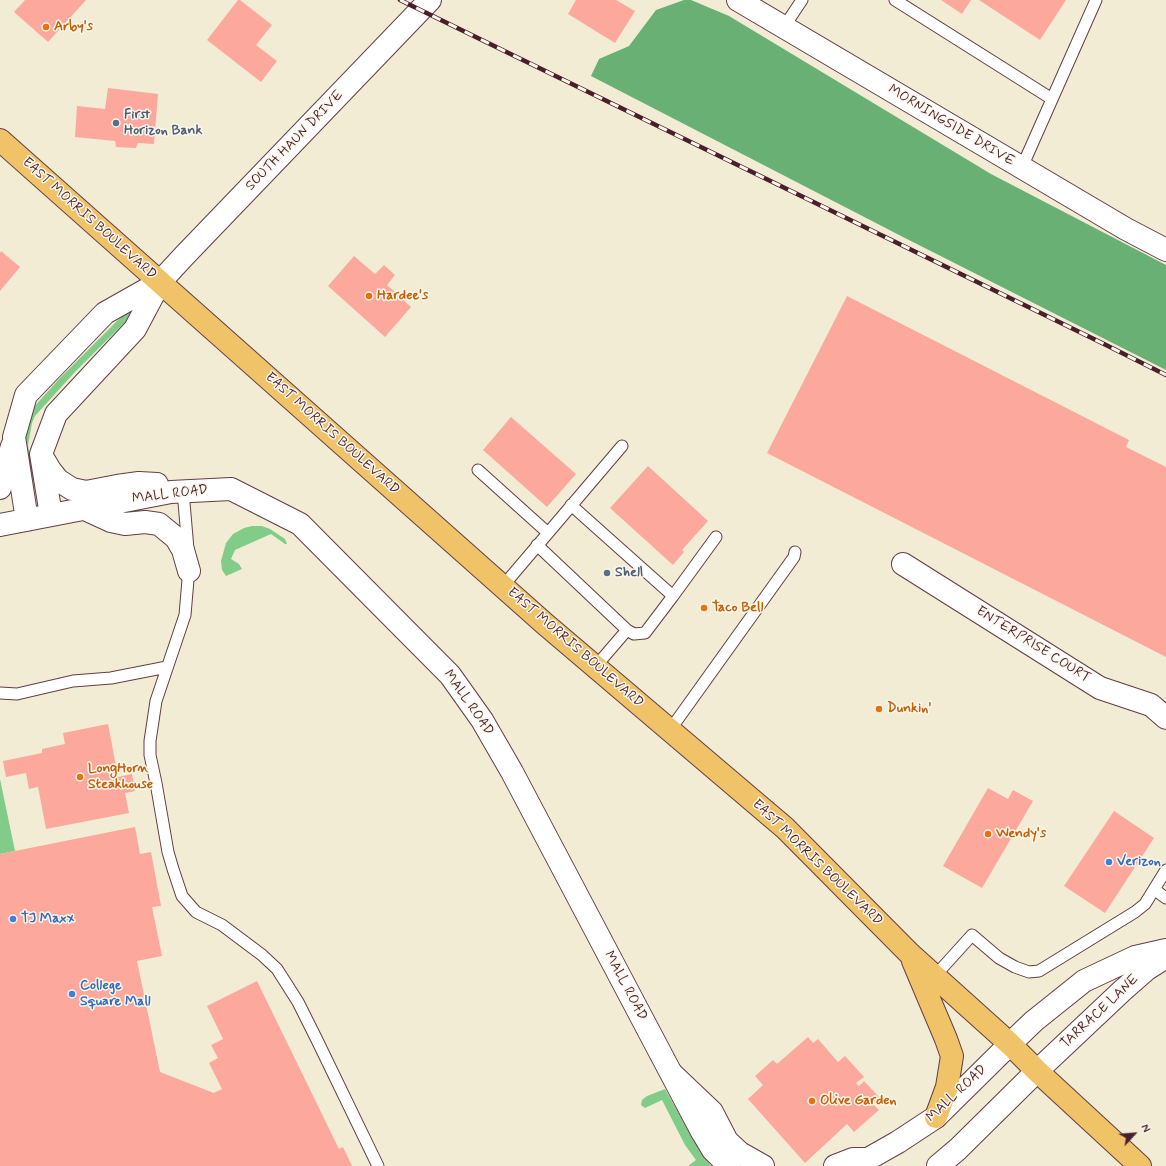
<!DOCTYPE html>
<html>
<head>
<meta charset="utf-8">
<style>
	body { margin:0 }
	#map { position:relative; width:1166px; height:1166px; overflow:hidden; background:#f2ecd5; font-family:Mynerve,sans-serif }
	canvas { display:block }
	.north { position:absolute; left:1114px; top:1114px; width:40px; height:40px; -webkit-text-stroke:3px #fbf7ec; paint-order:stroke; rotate:64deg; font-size:11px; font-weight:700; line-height:16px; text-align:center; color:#4a1f2b }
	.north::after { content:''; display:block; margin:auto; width:14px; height:18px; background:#4a1f2b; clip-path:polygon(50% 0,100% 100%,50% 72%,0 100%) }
</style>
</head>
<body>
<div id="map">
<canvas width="1166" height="1166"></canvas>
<div class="north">N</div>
</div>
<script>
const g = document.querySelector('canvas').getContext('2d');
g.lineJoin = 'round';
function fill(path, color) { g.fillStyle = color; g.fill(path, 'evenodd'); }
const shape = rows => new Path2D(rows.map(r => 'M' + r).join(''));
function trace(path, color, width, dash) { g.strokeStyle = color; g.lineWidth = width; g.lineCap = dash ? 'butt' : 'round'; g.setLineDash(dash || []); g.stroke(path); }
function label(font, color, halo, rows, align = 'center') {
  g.font = font + ' Mynerve,sans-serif'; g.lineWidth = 3; g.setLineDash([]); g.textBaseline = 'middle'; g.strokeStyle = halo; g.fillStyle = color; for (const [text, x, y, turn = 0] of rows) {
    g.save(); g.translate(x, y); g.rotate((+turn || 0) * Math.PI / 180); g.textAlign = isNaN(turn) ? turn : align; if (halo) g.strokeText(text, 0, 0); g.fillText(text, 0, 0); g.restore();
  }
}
fill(shape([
	[126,312,130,313,130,317,75,372,35,416,32,423,28,445,33,475,32,481,22,448,31,410,60,378],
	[252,526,262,526,270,529,285,539,287,544,285,544,271,534,235,550,231,559,239,564,242,569,226,576,222,570,221,561,226,543,233,534,244,528],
	[0,779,15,851,0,854],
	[665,1089,698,1147,711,1166,688,1166,696,1160,685,1145,662,1100,645,1108,641,1105,642,1100,647,1096]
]), '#82cc89');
fill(shape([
	[684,0,691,0,729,16,991,174,1166,265,1166,370,903,237,591,76,599,59,629,46,656,10]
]), '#69b075');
fill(shape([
	[25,0,86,0,48,42,14,12],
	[238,0,240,0,272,25,256,45,277,61,261,82,207,40],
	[576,0,616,0,635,11,615,43,568,14],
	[941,0,971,0,962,14],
	[979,0,1066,0,1040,40],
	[108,88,158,94,154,144,138,143,136,148,116,147,115,141,75,137,77,106,105,109],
	[1,251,20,267,0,291,0,253],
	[354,256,375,274,384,265,395,275,387,285,411,307,385,337,328,286],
	[847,296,1129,440,1126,447,1166,467,1166,657,767,453],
	[511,417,576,474,547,507,483,450],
	[648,466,708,521,682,550,684,552,673,565,610,508],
	[108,724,118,777,132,774,135,791,125,793,129,813,46,829,38,787,29,789,26,773,6,777,3,761,42,753,42,749,65,744,63,733],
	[988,788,1008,799,1013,790,1033,801,982,888,943,866],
	[1114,811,1154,838,1105,913,1064,886],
	[135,827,140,854,151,852,161,906,152,907,162,956,137,961,160,1072,214,1093,222,1089,209,1063,218,1058,211,1045,223,1039,207,1006,257,981,339,1149,343,1147,352,1166,0,1166,0,854],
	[808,1037,813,1043,818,1039,838,1062,845,1056,864,1077,856,1083,859,1086,864,1081,879,1097,872,1103,879,1110,854,1132,847,1124,805,1163,748,1099,763,1085,755,1076,773,1060,777,1064]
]), '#fca89c');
const service = shape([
	[895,0,1052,99],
	[784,27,802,0],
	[1022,167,1096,0],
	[478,470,548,533],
	[183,491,188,549],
	[571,505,673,596,645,633,634,634,627,630,596,666],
	[537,545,627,630],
	[189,568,185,615,156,701,150,741,150,755,156,783,168,852,173,869,182,896,196,912,222,925,262,955,277,969,298,1002,317,1040,378,1166],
	[503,586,622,446],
	[673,596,716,537],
	[0,693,17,694,73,681,111,678,167,667],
	[670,730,794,557,795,552],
	[1155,890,1166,898],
	[934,977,972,935,999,958,1015,967,1029,972,1039,971,1135,912,1145,904,1166,870]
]);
const minor = shape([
	[738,0,1126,229,1166,250],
	[43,458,50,470,58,480,72,489,86,492,117,486,139,483,157,484],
	[0,488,12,446],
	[85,509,111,521,125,524,145,522,159,524,176,538,183,550,189,571],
	[51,515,41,454,56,414,135,329,160,282],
	[27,520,14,437,26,395,105,313,160,282],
	[0,525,171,492,231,489,300,524,450,675,482,720,512,772,701,1130,713,1150,729,1166],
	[903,564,1100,688,1151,705,1166,718],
	[1010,1044,1034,1021,1084,981,1135,957,1166,950],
	[1037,1071,1123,990,1147,969,1166,957]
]);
const tertiary = shape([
	[160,282,184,256,430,0],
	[672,1074,712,1112,727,1141,740,1153,763,1166],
	[835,1166,853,1159,868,1159],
	[861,1166,868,1159,898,1142,936,1117,1010,1044],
	[938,1166,958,1149,1037,1071]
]);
const primary = shape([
	[0,140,545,624,785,828,910,954,1010,1044,1037,1071,1140,1166],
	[913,961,946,1039,952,1056,947,1087,936,1117]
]);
trace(service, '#633e44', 13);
trace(minor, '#633e44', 24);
trace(tertiary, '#633e44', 24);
trace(primary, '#633e44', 24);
trace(service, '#fff', 11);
trace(minor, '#fff', 22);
trace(tertiary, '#fff', 22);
trace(primary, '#f0c369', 22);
const rail = shape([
	[400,0,1102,343,1166,375]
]);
trace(rail, '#4a1f2b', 4.5);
trace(rail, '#fbf7ec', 3, [9]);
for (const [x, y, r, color] of [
	[46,27,4,"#e8710a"],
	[116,123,4,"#5c6f8a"],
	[369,296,4,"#e8710a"],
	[607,573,4,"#5c6f8a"],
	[704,608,4,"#e8710a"],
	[879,709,4,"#e8710a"],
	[80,777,4,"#e8710a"],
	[988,834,4,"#e8710a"],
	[1109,862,4,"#3f7fe0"],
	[13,919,4,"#3f7fe0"],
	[72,994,4,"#3f7fe0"],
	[812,1101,4,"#e8710a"]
]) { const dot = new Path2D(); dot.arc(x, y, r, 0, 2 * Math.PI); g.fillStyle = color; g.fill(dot); trace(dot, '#fbf7ec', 1.5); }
label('bold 14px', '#c56008', '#fbf7ec', [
	["Arby's",54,27],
	["Hardee's",377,296],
	["Taco Bell",712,608],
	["Dunkin'",887,709],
	["LongHorn",88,769],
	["Steakhouse",88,785],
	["Wendy's",996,834],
	["Olive Garden",820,1101]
], 'left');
label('bold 14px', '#4e5e75', '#fbf7ec', [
	["First",124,115],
	["Horizon Bank",124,131],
	["Shell",615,573]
], 'left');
label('14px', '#4a1f2b', '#fbf7ec', [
	["MORNINGSIDE DRIVE",951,126,31],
	["SOUTH HAUN DRIVE",295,141,-46],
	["EAST MORRIS BOULEVARD",89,219,42],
	["EAST MORRIS BOULEVARD",332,434,42],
	["MALL ROAD",170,495,-7],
	["ENTERPRISE COURT",1033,645,32],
	["EAST MORRIS BOULEVARD",575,648,41],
	["MALL ROAD",468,703,55],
	["EAST MORRIS BOULEVARD",817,863,44],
	["MALL ROAD",625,986,62],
	["TARRACE LANE",1100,1012,-43],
	["MALL ROAD",957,1094,-43]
]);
label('bold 14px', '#366cbe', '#fbf7ec', [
	["Verizon",1117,862],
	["TJ Maxx",21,919],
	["College",80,986],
	["Square Mall",80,1002]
], 'left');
</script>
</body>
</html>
